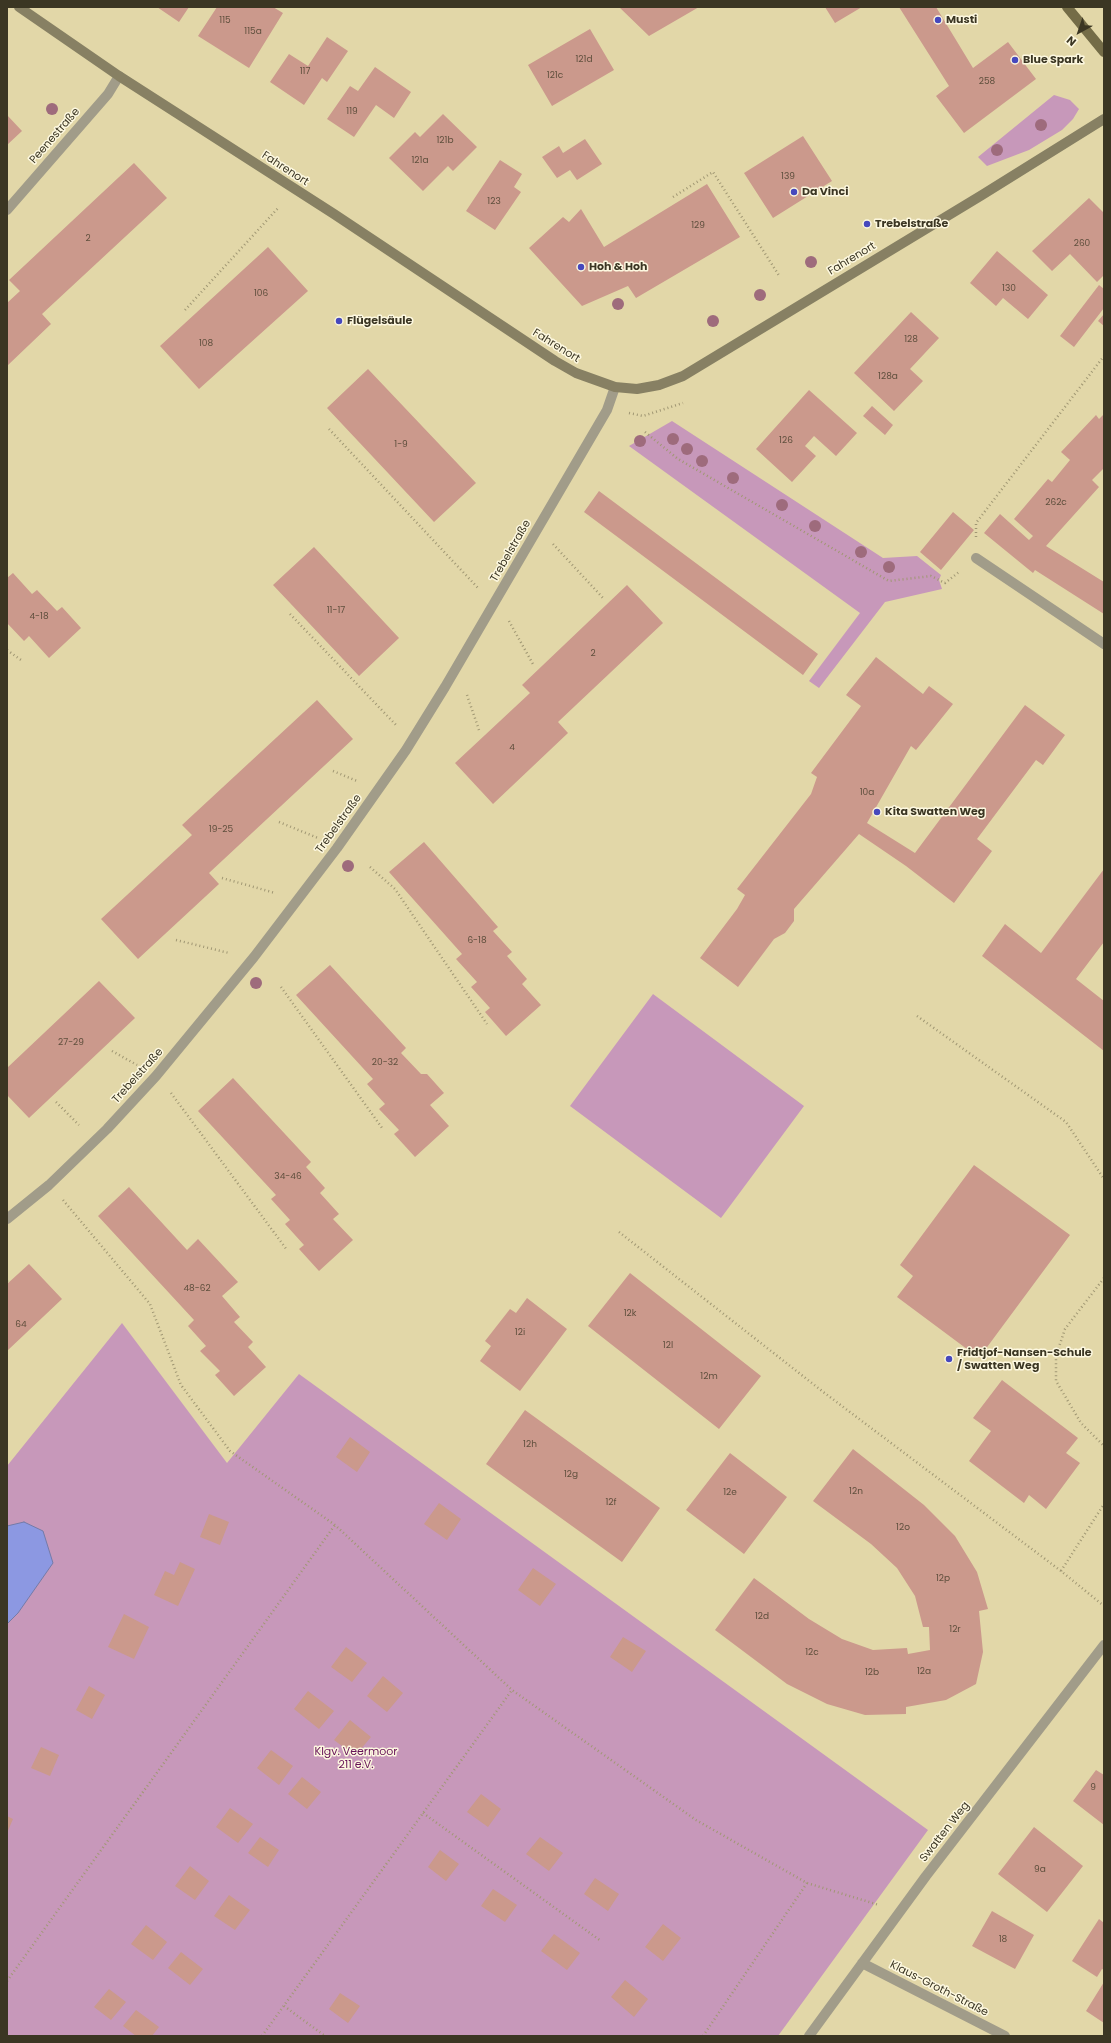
<!DOCTYPE html>
<html>
<head>
<meta charset="utf-8">
<style>
	body { margin:0 }
	#map { position:relative; width:1111px; height:2043px; overflow:hidden; background:#e2d7a8; font-family:Poppins,sans-serif }
	canvas { display:block }
	.frame { position:absolute; inset:0; border:8px solid #3b3623; pointer-events:none }
	.north { position:absolute; left:1059px; top:12px; width:40px; height:40px; -webkit-text-stroke:3px #fdf8e0; paint-order:stroke; rotate:220deg; font-size:11px; font-weight:700; line-height:16px; text-align:center; color:#3b3623 }
	.north::after { content:''; display:block; margin:auto; width:14px; height:18px; background:#3b3623; clip-path:polygon(50% 0,100% 100%,50% 72%,0 100%) }
</style>
</head>
<body>
<div id="map">
<canvas width="1111" height="2043"></canvas>
<div class="frame"></div>
<div class="north">N</div>
</div>
<script>
const g = document.querySelector('canvas').getContext('2d');
g.lineJoin = 'round';
function fill(path, color) { g.fillStyle = color; g.fill(path, 'evenodd'); }
const shape = rows => new Path2D(rows.map(r => 'M' + r).join(''));
function trace(path, color, width, dash) { g.strokeStyle = color; g.lineWidth = width; g.lineCap = dash ? 'butt' : 'round'; g.setLineDash(dash || []); g.stroke(path); }
function label(font, color, halo, rows, align = 'center') {
  g.font = font + ' Poppins,sans-serif'; g.lineWidth = 3; g.setLineDash([]); g.textBaseline = 'middle'; g.strokeStyle = halo; g.fillStyle = color; for (const [text, x, y, turn = 0] of rows) {
    g.save(); g.translate(x, y); g.rotate((+turn || 0) * Math.PI / 180); g.textAlign = isNaN(turn) ? turn : align; if (halo) g.strokeText(text, 0, 0); g.fillText(text, 0, 0); g.restore();
  }
}
fill(shape([
	[1054,95,1070,100,1079,109,1073,119,1062,130,1029,150,987,166,978,157],
	[672,421,883,558,917,556,941,575,939,580,942,589,885,602,819,688,809,681,860,613,629,446],
	[653,994,804,1106,721,1218,570,1106],
	[122,1323,227,1463,299,1374,928,1830,778,2036,7,2036,7,1466]
]), '#c798ba');
const water = shape([
	[24,1522,43,1531,53,1563,18,1613,7,1624,7,1526,24,1522]
]);
fill(water, '#8c98e2');
trace(water, '#747ba9', 1);
fill(shape([
	[157,7,189,7,179,22],
	[217,7,273,7,283,13,249,68,198,36],
	[619,7,699,7,649,36],
	[825,7,862,7,835,23],
	[899,7,936,7,973,68,1008,42,1036,79,964,133,936,96,949,86],
	[590,29,614,70,552,106,528,65],
	[327,37,348,51,327,82,322,78,304,105,270,82,289,54,308,66],
	[375,67,411,92,394,118,376,105,354,137,327,119,350,86,358,91],
	[443,114,477,147,453,171,448,166,423,191,389,158,415,132,420,137],
	[7,115,22,131,7,145],
	[803,136,832,181,773,218,744,173],
	[585,139,602,164,577,180,570,170,557,178,542,157,559,146,563,153],
	[500,160,522,174,514,187,521,192,495,230,466,211],
	[134,163,167,198,42,314,51,324,7,366,7,303,20,291,9,280],
	[707,184,740,237,636,298,628,286,582,306,529,248,563,217,569,222,581,209,604,247],
	[1089,198,1104,213,1104,275,1097,282,1070,254,1052,271,1032,251],
	[268,247,308,291,199,389,160,346],
	[997,251,1048,295,1028,319,1003,298,996,306,970,283],
	[1099,285,1104,289,1104,308,1074,347,1060,336],
	[911,312,939,338,910,369,923,381,894,411,854,373],
	[1104,314,1104,326,1098,321],
	[368,369,476,483,434,522,327,408],
	[809,390,857,433,836,456,814,436,805,446,816,456,792,482,756,449],
	[872,406,893,425,885,435,863,416],
	[1104,414,1104,468,1092,480,1099,487,1046,546,1104,582,1104,614,1035,570,1033,573,984,533,1000,514,1029,540,1033,536,1014,519,1048,479,1052,482,1070,460,1061,452,1096,415,1099,419],
	[599,491,818,654,803,675,584,512],
	[953,512,974,530,941,570,920,552],
	[314,547,399,638,359,676,273,585],
	[13,573,32,594,37,590,57,611,62,607,81,628,49,658,29,636,24,641,7,623,7,578],
	[627,585,663,623,558,722,568,733,493,804,455,763,530,693,522,685],
	[876,657,923,694,929,686,953,704,916,750,911,746,867,823,915,853,1025,705,1065,735,1043,765,1036,760,977,839,992,851,954,903,906,866,859,834,794,909,794,921,785,933,774,939,738,987,700,958,737,909,745,895,737,889,811,794,817,777,811,773,861,706,846,695],
	[317,700,353,739,209,873,219,884,138,959,101,919,192,835,182,825],
	[424,842,498,927,493,931,512,952,507,956,527,979,522,984,541,1005,506,1036,485,1012,490,1008,471,987,477,982,456,959,462,954,389,872],
	[1104,869,1104,942,1076,979,1104,1001,1104,1051,982,956,1005,924,1041,953],
	[330,965,406,1048,401,1053,421,1074,427,1074,444,1093,430,1105,449,1126,415,1157,394,1134,399,1130,379,1109,385,1104,367,1084,373,1079,296,995],
	[99,981,135,1018,29,1118,7,1095,7,1068],
	[233,1078,311,1162,306,1167,325,1188,320,1193,339,1214,333,1219,353,1240,319,1271,299,1249,304,1245,285,1224,290,1220,271,1199,276,1195,198,1111],
	[974,1165,1070,1235,979,1358,897,1297,913,1276,900,1265],
	[129,1187,187,1250,198,1239,238,1282,222,1296,240,1317,234,1322,253,1342,248,1347,266,1367,234,1396,215,1375,220,1371,200,1351,206,1346,188,1326,194,1320,98,1216],
	[29,1264,62,1299,7,1351,7,1284],
	[630,1273,761,1376,719,1429,588,1326],
	[527,1298,567,1329,520,1391,480,1361,491,1346,485,1341,510,1309,516,1313],
	[1002,1380,1078,1438,1066,1453,1080,1463,1046,1509,1029,1495,1024,1503,969,1461,991,1431,973,1418],
	[525,1410,660,1508,622,1562,486,1464],
	[350,1437,370,1452,357,1472,336,1457],
	[853,1449,924,1505,955,1536,977,1572,988,1609,979,1611,983,1652,976,1684,946,1700,906,1707,906,1714,865,1715,827,1704,787,1684,715,1630,754,1578,809,1619,842,1639,873,1650,907,1648,908,1654,930,1650,929,1627,923,1627,915,1596,897,1568,871,1544,813,1501],
	[730,1453,787,1497,744,1554,686,1510],
	[439,1503,461,1519,447,1540,424,1524],
	[209,1514,229,1522,220,1545,200,1537],
	[180,1562,195,1569,178,1606,154,1595,165,1571,174,1575],
	[533,1568,556,1584,540,1606,518,1590],
	[124,1614,149,1627,134,1659,108,1647],
	[623,1637,646,1651,632,1672,610,1657],
	[346,1647,367,1663,352,1682,331,1667],
	[383,1676,403,1693,387,1712,367,1696],
	[89,1686,105,1695,92,1719,76,1710],
	[308,1691,334,1711,319,1729,294,1709],
	[350,1720,371,1737,355,1756,334,1740],
	[41,1747,59,1755,50,1776,31,1768],
	[271,1750,293,1766,279,1785,257,1768],
	[1096,1770,1104,1775,1104,1825,1073,1801],
	[302,1777,321,1792,307,1809,288,1794],
	[481,1794,501,1809,488,1827,467,1812],
	[230,1808,253,1824,238,1843,216,1827],
	[7,1816,13,1819,7,1833],
	[1034,1827,1083,1866,1047,1912,998,1874],
	[260,1837,279,1850,268,1867,248,1853],
	[540,1837,563,1853,549,1871,526,1854],
	[440,1850,459,1864,446,1881,428,1867],
	[190,1866,209,1881,195,1900,175,1886],
	[595,1878,619,1894,608,1911,584,1894],
	[493,1889,517,1905,505,1922,481,1906],
	[229,1895,250,1910,235,1930,214,1916],
	[992,1911,1034,1935,1015,1969,972,1946],
	[1099,1919,1104,1923,1104,1970,1102,1969,1097,1977,1072,1961],
	[663,1924,681,1938,663,1961,645,1947],
	[146,1925,167,1942,153,1960,131,1944],
	[554,1934,580,1953,567,1970,541,1951],
	[181,1952,203,1969,190,1985,168,1968],
	[625,1980,648,1999,634,2017,611,1997],
	[1104,1982,1104,2023,1086,2011],
	[109,1989,126,2002,111,2020,94,2007],
	[340,1993,360,2006,348,2023,329,2009],
	[136,2010,159,2027,152,2036,136,2036,123,2026]
]), '#cb998c');
trace(shape([
	[673,197,713,172,780,277],
	[185,310,279,207],
	[629,413,643,416,683,403],
	[329,429,478,588],
	[645,432,678,459,889,581,931,576,945,583,959,572],
	[976,537,976,523,1104,356],
	[553,544,603,598],
	[290,614,396,725],
	[509,621,534,666],
	[7,650,21,660],
	[467,695,479,730],
	[333,771,357,781],
	[279,822,318,838],
	[370,867,395,889,487,1024],
	[222,878,275,893],
	[176,940,229,953],
	[281,987,382,1128],
	[917,1016,1066,1122,1104,1179],
	[112,1051,137,1065],
	[171,1093,287,1250],
	[56,1102,79,1125],
	[63,1200,150,1304,181,1385,230,1451,335,1525,512,1690,696,1820,807,1883,879,1905],
	[619,1232,822,1391,1061,1571,1104,1606],
	[1104,1278,1065,1329,1056,1356,1056,1381,1081,1423,1104,1446],
	[7,1281,8,1283],
	[1061,1571,1104,1504],
	[423,1813,601,1941],
	[7,1981,335,1525],
	[284,2006,325,2036],
	[262,2036,512,1690],
	[703,2036,807,1883]
]), '#a09773', 2.5, [1, 3]);
trace(shape([
	[976,558,1104,644]
]), '#a19c89', 10);
trace(shape([
	[7,210,108,94,119,76],
	[7,1219,49,1185,107,1129,156,1076,254,957,337,848,406,750,445,687,607,410,615,387],
	[862,1963,1005,2036],
	[809,2036,926,1876,1104,1645]
]), '#a19c89', 10);
trace(shape([
	[19,7,119,76,334,214,555,361,576,373,615,387,637,389,659,385,683,376,982,195,1104,119]
]), '#878063', 10);
trace(shape([
	[1067,7,1104,52]
]), '#746c47', 10);
g.fillStyle = '#9e6b7c';
for (const [x, y] of [
	[52,109],
	[1041,125],
	[997,150],
	[811,262],
	[760,295],
	[618,304],
	[713,321],
	[673,439],
	[640,441],
	[687,449],
	[702,461],
	[733,478],
	[782,505],
	[815,526],
	[861,552],
	[889,567],
	[348,866],
	[256,983]
]) { g.beginPath(); g.arc(x, y, 6, 0, 2 * Math.PI); g.fill(); }
for (const [x, y, r, color] of [
	[938,20,4,"#4648bd"],
	[1015,60,4,"#4648bd"],
	[794,192,4,"#4648bd"],
	[867,224,4,"#4648bd"],
	[581,267,4,"#4648bd"],
	[339,321,4,"#4648bd"],
	[877,812,4,"#4648bd"],
	[949,1359,4,"#4648bd"]
]) { const dot = new Path2D(); dot.arc(x, y, r, 0, 2 * Math.PI); g.fillStyle = color; g.fill(dot); trace(dot, '#fdf8e0', 1.5); }
label('9px', '#5f4f3d', null, [
	["115",225,21],
	["115a",253,32],
	["121d",584,60],
	["117",305,72],
	["121c",555,76],
	["258",987,82],
	["119",352,112],
	["121b",445,141],
	["121a",420,161],
	["139",788,177],
	["123",494,202],
	["129",698,226],
	["2",88,239],
	["260",1082,244],
	["130",1009,289],
	["106",261,294],
	["128",911,340],
	["108",206,344],
	["128a",888,377],
	["126",786,441],
	["1-9",401,445],
	["262c",1056,503],
	["11-17",336,611],
	["4-18",39,617],
	["2",593,654],
	["4",512,748],
	["10a",867,793],
	["19-25",221,830],
	["6-18",477,941],
	["27-29",71,1043],
	["20-32",385,1063],
	["34-46",288,1177],
	["48-62",197,1289],
	["12k",630,1314],
	["64",21,1325],
	["12i",520,1333],
	["12l",668,1346],
	["12m",709,1377],
	["12h",530,1445],
	["12g",571,1475],
	["12n",856,1492],
	["12e",730,1493],
	["12f",611,1503],
	["12o",903,1528],
	["12p",943,1579],
	["12d",762,1617],
	["12r",955,1630],
	["12c",812,1653],
	["12a",924,1672],
	["12b",872,1673],
	["9",1093,1788],
	["9a",1040,1870],
	["18",1003,1940]
]);
label('bold 11px', '#3b3623', '#fdf8e0', [
	["Musti",946,20],
	["Blue Spark",1023,60],
	["Da Vinci",802,192],
	["Trebelstraße",875,224],
	["Hoh & Hoh",589,267],
	["Flügelsäule",347,321],
	["Kita Swatten Weg",885,812],
	["Fridtjof-Nansen-Schule",957,1353],
	["/ Swatten Weg",957,1366]
], 'left');
label('11px', '#3b3623', '#fdf8e0', [
	["Peenestraße",55,136,-49],
	["Fahrenort",285,169,33],
	["Fahrenort",852,259,-31],
	["Fahrenort",556,346,32],
	["Trebelstraße",511,551,-60],
	["Trebelstraße",339,824,-54],
	["Trebelstraße",138,1076,-48],
	["Swatten Weg",945,1832,-52],
	["Klaus-Groth-Straße",939,1989,27]
]);
label('11px', '#671358', '#fdf8e0', [
	["Klgv. Veermoor",356,1752],
	["211 e.V.",356,1765]
]);
</script>
</body>
</html>
